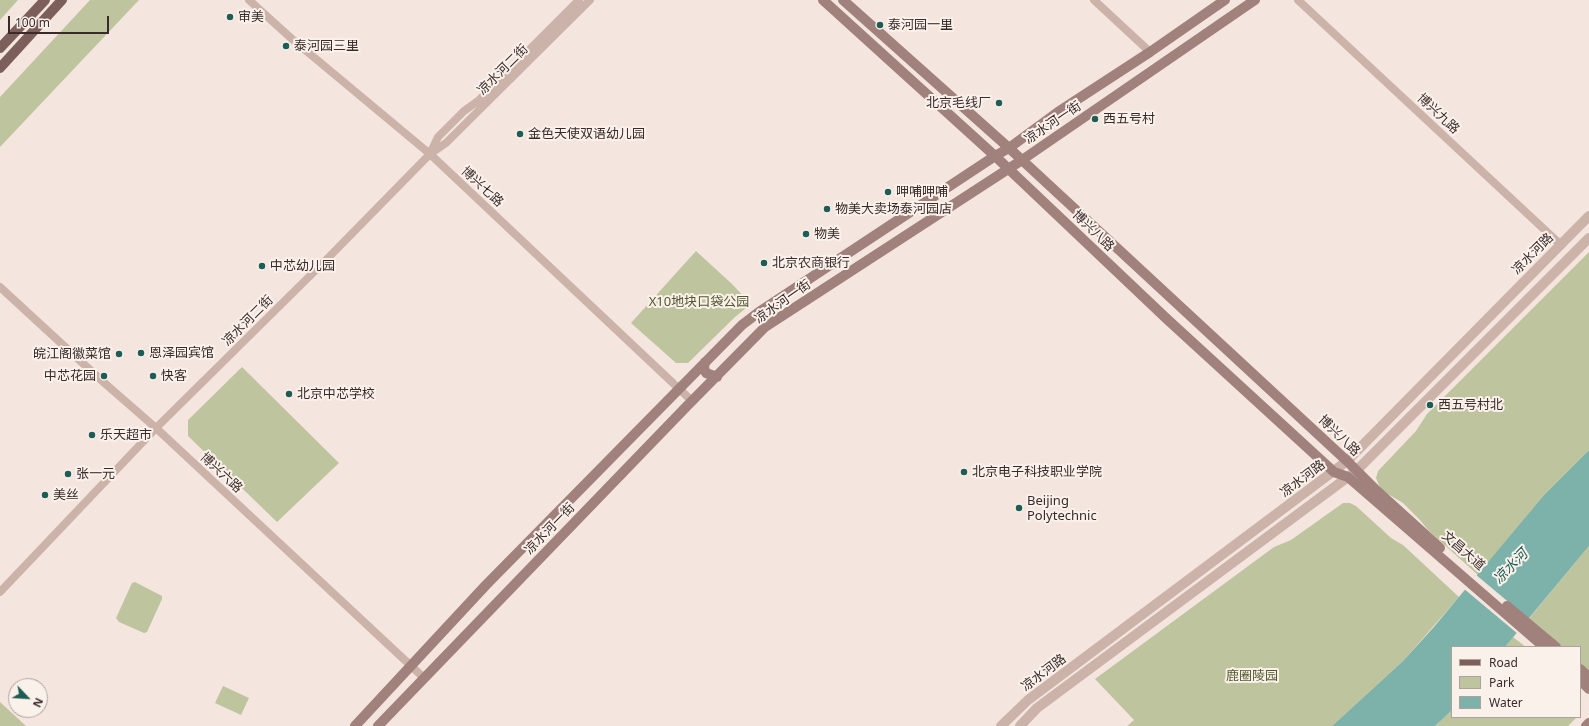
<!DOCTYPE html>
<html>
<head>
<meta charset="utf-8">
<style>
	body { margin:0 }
	#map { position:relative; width:1589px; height:726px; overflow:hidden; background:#f4e6df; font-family:"Noto Sans",sans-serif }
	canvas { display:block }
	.legend { position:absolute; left:1451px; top:646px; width:130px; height:72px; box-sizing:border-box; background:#fbf1eb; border:1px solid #aea29e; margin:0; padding:5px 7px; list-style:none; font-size:12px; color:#3a2b2a }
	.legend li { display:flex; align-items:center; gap:8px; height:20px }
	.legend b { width:20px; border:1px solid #aea29e }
	.north { position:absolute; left:8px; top:678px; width:40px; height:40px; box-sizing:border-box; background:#fbf1eb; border:1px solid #aea29e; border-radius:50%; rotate:115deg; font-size:11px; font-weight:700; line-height:16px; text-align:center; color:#3a2b2a }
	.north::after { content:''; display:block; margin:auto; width:14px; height:18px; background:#1d5d55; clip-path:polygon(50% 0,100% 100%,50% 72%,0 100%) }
	.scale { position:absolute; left:8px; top:16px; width:101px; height:18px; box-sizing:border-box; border:2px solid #3a2b2a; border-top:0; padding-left:5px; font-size:12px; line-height:14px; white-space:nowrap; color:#3a2b2a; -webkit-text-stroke:3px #fbf1eb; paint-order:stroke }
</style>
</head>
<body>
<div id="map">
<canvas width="1589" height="726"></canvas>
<ul class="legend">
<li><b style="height:5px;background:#7c5f5a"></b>Road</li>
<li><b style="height:11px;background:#bec49e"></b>Park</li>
<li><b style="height:11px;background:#7cb2a9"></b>Water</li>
</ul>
<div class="north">N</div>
<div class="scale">100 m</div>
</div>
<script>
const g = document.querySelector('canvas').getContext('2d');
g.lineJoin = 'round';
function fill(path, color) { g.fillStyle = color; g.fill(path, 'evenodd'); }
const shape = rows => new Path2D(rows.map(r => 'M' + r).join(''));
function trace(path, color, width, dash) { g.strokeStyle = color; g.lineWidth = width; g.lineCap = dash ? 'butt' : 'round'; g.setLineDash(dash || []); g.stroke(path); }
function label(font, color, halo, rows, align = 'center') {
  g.font = font + ' "Noto Sans","Noto Sans SC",sans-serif'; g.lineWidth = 4; g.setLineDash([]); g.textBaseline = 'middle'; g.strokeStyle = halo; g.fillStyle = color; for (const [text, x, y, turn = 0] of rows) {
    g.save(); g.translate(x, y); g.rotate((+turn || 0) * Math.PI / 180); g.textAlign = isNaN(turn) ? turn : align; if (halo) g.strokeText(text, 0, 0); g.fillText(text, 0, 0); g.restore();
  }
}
fill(shape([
	[0,0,18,0,0,20],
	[90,0,139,0,0,147,0,97],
	[696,251,732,284,751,304,735,317,688,363,676,363,631,323],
	[1589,252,1589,450,1544,495,1478,575,1429,531,1420,520,1403,503,1381,490,1376,478,1378,471,1416,431,1427,414],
	[242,367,339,463,277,522,188,436,188,420],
	[1343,503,1350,503,1356,506,1391,538,1403,545,1459,597,1403,661,1332,726,1127,726,1134,720,1095,679,1274,547,1291,540],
	[1589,546,1589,672,1580,665,1580,647,1559,647,1527,621],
	[135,582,162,596,162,599,147,632,144,633,119,622,116,618,132,583],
	[1513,637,1526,647,1505,647],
	[223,686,249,698,241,715,215,703],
	[0,702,26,726,0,726],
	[1452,710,1452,717,1577,717,1568,726,1435,726]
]), '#bec49e');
fill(shape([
	[1589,450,1589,546,1505,647,1452,647,1452,710,1450,712,1435,726,1332,726,1403,661,1433,628,1544,495]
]), '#7cb2a9');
fill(shape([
	[1475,574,1530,620,1518,634,1463,588]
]), '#f4e6df');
trace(shape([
	[249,0,292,39,430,154,692,401],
	[1094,0,1150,52],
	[1298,0,1561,245],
	[430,154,438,137,464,111,478,101,579,0],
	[0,287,101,380,156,428,424,678],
	[0,592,156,428,328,258,430,154,446,143,590,0]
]), '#ccb3aa', 8);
trace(shape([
	[1001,726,1028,700,1347,461,1589,216],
	[1020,726,1037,708,1356,471,1589,238]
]), '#ccb3aa', 10);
trace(shape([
	[823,0,995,156,1168,320,1334,472,1348,477,1544,647],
	[843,0,1009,148,1347,461,1377,491,1440,548],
	[705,362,704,368,706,373,717,377],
	[1507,606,1556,647],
	[1580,669,1589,677],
	[1580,680,1589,689],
	[355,726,486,585,742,325,759,312,995,156,1009,148,1058,112,1150,52,1225,0],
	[378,726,687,406,765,327,1022,160,1255,0],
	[1586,726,1589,723]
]), '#a0817b', 10);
trace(shape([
	[0,48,45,0],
	[0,68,62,0]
]), '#7c5f5a', 10);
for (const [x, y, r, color] of [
	[230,17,4,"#1d5d55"],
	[880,25,4,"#1d5d55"],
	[286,46,4,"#1d5d55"],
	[999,103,4,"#1d5d55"],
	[1095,119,4,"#1d5d55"],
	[520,134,4,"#1d5d55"],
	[888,192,4,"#1d5d55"],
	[827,209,4,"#1d5d55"],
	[806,234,4,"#1d5d55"],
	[764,263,4,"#1d5d55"],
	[262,266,4,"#1d5d55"],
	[141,353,4,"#1d5d55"],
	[119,354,4,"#1d5d55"],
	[104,376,4,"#1d5d55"],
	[153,376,4,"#1d5d55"],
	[289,394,4,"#1d5d55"],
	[1430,405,4,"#1d5d55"],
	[92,435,4,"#1d5d55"],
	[964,472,4,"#1d5d55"],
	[68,474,4,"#1d5d55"],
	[45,495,4,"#1d5d55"],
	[1019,508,4,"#1d5d55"]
]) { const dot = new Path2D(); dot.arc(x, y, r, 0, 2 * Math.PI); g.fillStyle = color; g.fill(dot); trace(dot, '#fbf1eb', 1.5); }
label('13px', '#3a2b2a', '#fbf1eb', [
	["审美",238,17],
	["泰河园一里",888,25],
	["泰河园三里",294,46],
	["北京毛线厂",991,103,"right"],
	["西五号村",1103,119],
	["金色天使双语幼儿园",528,134],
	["呷哺呷哺",896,192],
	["物美大卖场泰河园店",835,209],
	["物美",814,234],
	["北京农商银行",772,263],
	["中芯幼儿园",270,266],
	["恩泽园宾馆",149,353],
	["皖江阁徽菜馆",111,354,"right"],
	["中芯花园",96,376,"right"],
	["快客",161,376],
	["北京中芯学校",297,394],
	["西五号村北",1438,405],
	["乐天超市",100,435],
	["北京电子科技职业学院",972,472],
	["张一元",76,474],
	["美丝",53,495],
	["Beijing",1027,501],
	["Polytechnic",1027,516]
], 'left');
label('13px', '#3a2b2a', '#fbf1eb', [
	["凉水河二街",503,70,-45],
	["博兴九路",1438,114,43],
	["凉水河一街",1053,123,-34],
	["博兴七路",482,187,43],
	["博兴八路",1093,231,44],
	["凉水河路",1533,254,-45],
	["凉水河一街",783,302,-35],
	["凉水河二街",248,321,-45],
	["博兴八路",1339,436,44],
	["博兴六路",221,473,43],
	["凉水河路",1303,479,-37],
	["凉水河一街",550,529,-46],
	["文昌大道",1463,551,41],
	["凉水河路",1044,673,-37]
]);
label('13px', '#51592c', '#fbf1eb', [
	["X10地块口袋公园",699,302],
	["鹿圈陵园",1252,676]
]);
label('italic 14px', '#1d5d55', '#fbf1eb', [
	["凉水河",1511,567,-46]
]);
</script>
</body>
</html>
